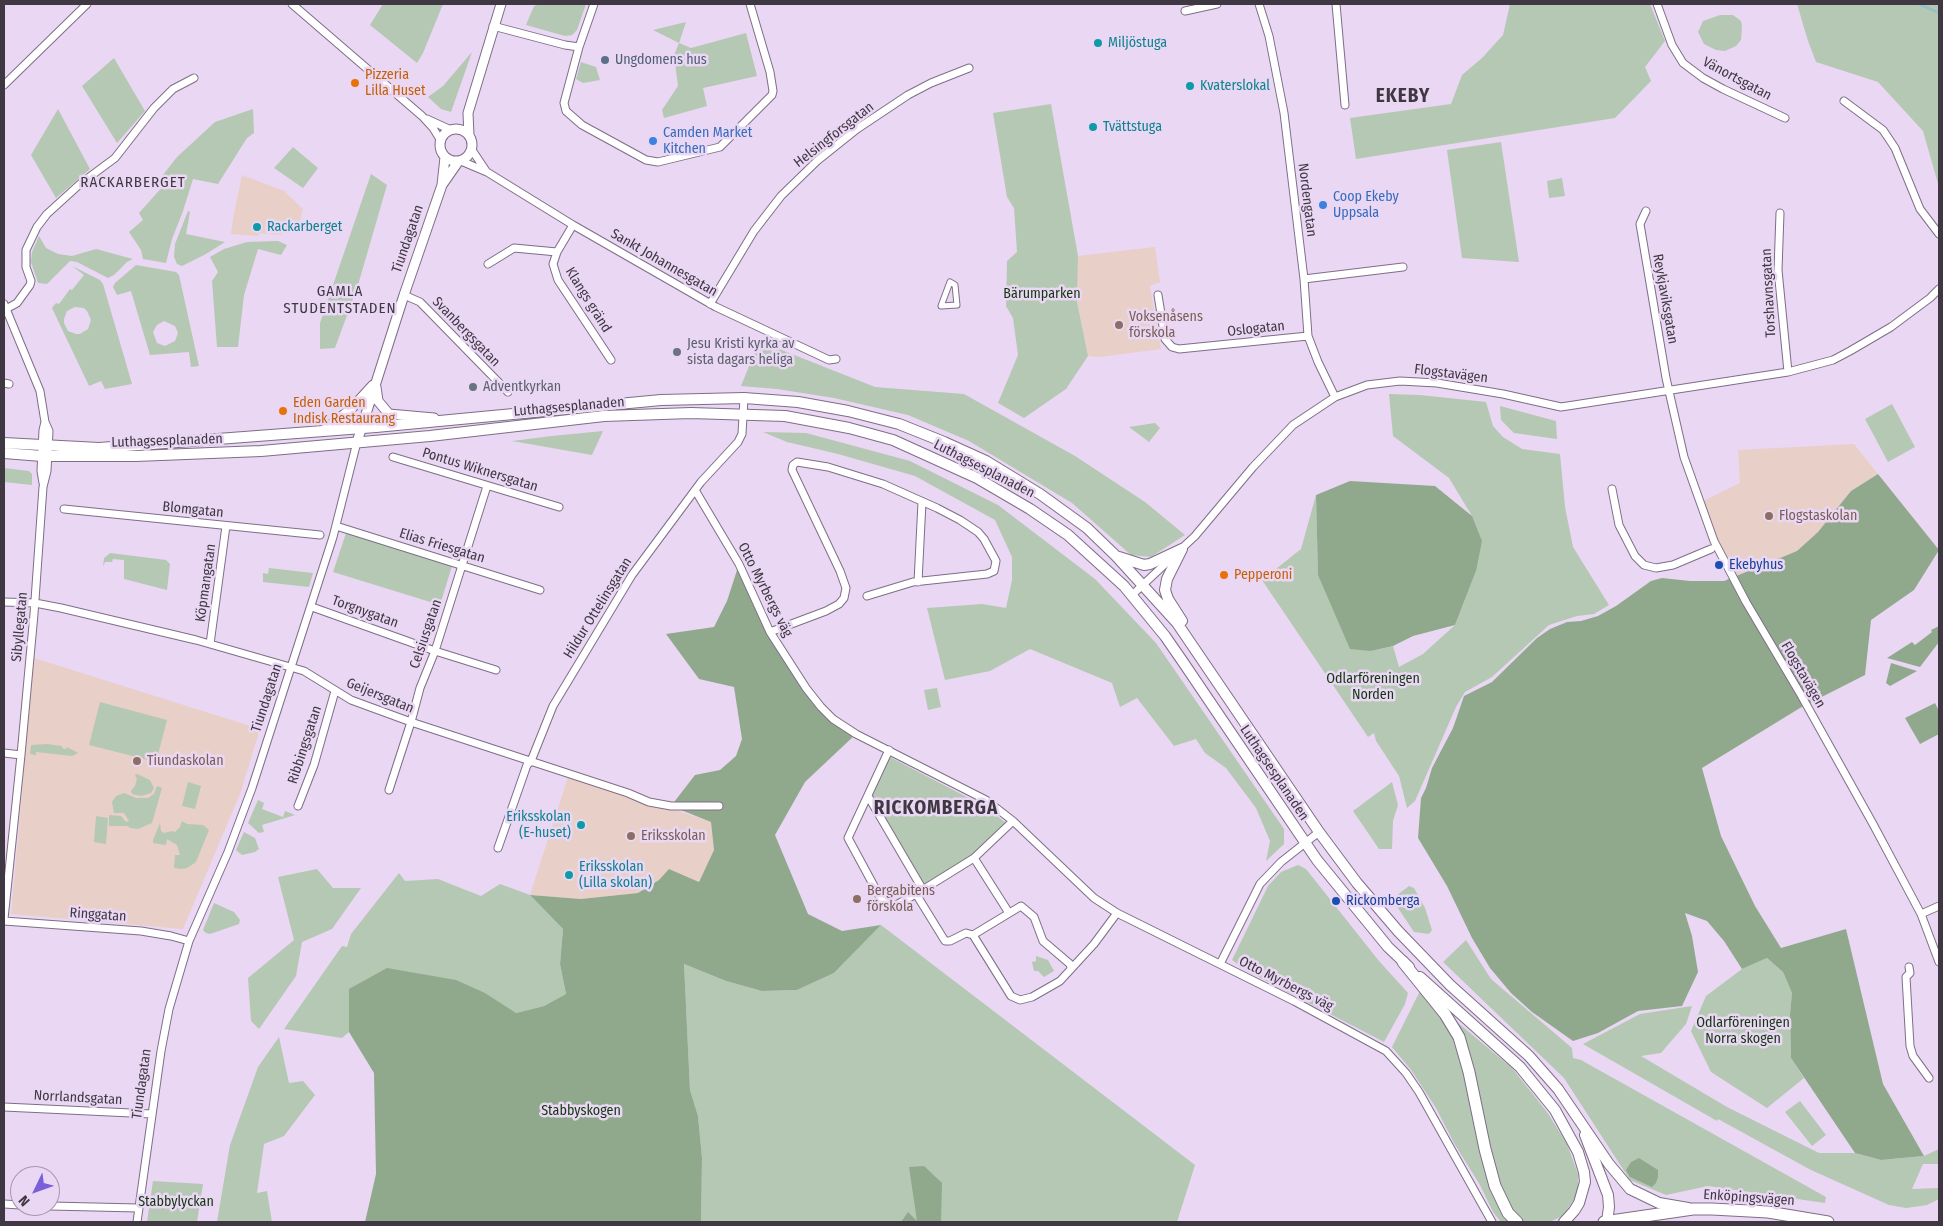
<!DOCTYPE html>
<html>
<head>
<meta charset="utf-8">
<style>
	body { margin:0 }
	#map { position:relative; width:1943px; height:1226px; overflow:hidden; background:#ead7f3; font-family:"Fira Sans Condensed",sans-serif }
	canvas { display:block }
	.frame { position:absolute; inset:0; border:5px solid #3f3843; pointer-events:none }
	.north { position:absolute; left:10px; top:1166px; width:50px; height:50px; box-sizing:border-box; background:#ead7f3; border:1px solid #a697ad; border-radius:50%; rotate:228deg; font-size:14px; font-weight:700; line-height:20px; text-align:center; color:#3f3843 }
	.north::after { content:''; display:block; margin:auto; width:18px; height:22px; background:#795fda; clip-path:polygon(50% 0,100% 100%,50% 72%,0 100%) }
</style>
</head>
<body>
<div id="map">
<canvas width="1943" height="1226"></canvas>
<div class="frame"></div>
<div class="north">N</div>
</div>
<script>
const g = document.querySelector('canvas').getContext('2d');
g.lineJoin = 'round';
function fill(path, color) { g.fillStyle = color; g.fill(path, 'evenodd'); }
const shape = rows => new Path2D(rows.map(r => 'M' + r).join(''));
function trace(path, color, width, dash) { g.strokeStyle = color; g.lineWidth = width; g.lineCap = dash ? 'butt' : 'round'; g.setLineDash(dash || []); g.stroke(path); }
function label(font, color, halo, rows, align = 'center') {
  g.font = font + ' "Fira Sans Condensed",sans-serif'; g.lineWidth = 5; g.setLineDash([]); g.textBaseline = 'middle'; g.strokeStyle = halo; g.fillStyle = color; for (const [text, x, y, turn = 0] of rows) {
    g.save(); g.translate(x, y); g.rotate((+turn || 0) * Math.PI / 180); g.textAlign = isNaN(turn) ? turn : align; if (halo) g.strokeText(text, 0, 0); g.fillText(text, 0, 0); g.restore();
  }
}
fill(shape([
	[242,175,284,191,303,209,297,231,284,228,281,235,259,233,259,236,231,234,233,219],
	[1155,247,1160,282,1150,286,1161,349,1099,357,1088,356,1077,302,1078,256],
	[1854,444,1878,474,1851,491,1818,532,1797,551,1735,576,1718,540,1703,501,1740,483,1738,450],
	[34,658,260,729,240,794,183,929,11,914],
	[569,774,711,822,714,850,699,882,669,869,659,880,638,893,581,899,530,895]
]), '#e8cfc8');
fill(shape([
	[383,4,443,4,423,53,417,63,370,25],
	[541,4,586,4,577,30,572,35,565,36,526,25,534,6],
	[1510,4,1650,4,1665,41,1645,67,1651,81,1615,118,1356,159,1350,118,1451,104,1462,75,1482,58,1503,35],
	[1797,4,1939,4,1939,187,1923,131,1878,82,1816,62,1808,41],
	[1720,15,1733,15,1741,21,1742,26,1741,40,1736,46,1725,51,1716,50,1704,44,1698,32,1703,21],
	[686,22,679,43,691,48,746,33,757,76,703,88,707,106,664,118,662,110,678,86,674,55,679,43,653,30],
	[472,52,451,112,441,109,428,97,443,86],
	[114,58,145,111,117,143,82,86],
	[581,62,596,67,600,80,583,83,576,79],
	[1051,104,1078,256,1077,302,1088,356,1066,389,1024,418,998,403,1018,355,1013,318,1006,306,1007,261,1017,252,1014,208,1007,197,993,113],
	[58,109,90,169,56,198,31,155],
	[253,109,254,133,247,138,218,184,193,179,183,211,172,239,166,263,143,259,141,250,129,232,143,220,139,213,164,185,159,180,177,157,215,122],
	[1501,142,1519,262,1462,258,1447,150],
	[293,147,318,168,303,188,274,168],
	[371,174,387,185,358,285,335,348,320,349,320,323],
	[1562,178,1565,196,1549,198,1547,181],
	[188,211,190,212,186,234,225,242,206,254,182,266,177,264,174,257,175,244],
	[39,236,46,248,58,254,72,256,96,249,133,259,127,262,114,275,108,278,77,262,70,261,47,284,38,283,31,262,32,252],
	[278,241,287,245,281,255,258,249,244,295,238,347,217,347,212,281,218,272,210,257,224,249,247,242],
	[136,265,176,272,179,275,199,366,191,367,189,352,150,355,131,291,117,295,113,287,115,283],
	[164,321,175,326,178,333,175,341,165,346,157,343,153,332,157,325],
	[72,266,100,280,103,284,132,384,105,389,101,381,89,386,52,308,56,303,59,304,70,289,72,290,84,275],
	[75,307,84,308,87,311,91,320,88,329,80,334,76,334,68,331,64,323,64,319,67,311],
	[758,344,769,345,875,387,964,394,1075,456,1145,502,1185,535,1151,557,1131,555,1072,503,969,441,908,415,834,398,777,389,741,386],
	[1389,394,1420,395,1486,402,1493,426,1503,437,1522,449,1560,454,1565,507,1573,547,1609,605,1594,614,1577,616,1549,625,1492,677,1465,692,1456,707,1415,801,1407,808,1399,776,1376,741,1374,733,1368,737,1262,580,1301,549,1316,495,1318,575,1371,651,1393,646,1399,667,1423,654,1455,625,1476,571,1472,516,1449,478,1393,436],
	[1892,404,1915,447,1888,462,1865,419],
	[1500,406,1556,421,1557,439,1514,433,1501,420],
	[1155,423,1160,428,1149,442,1129,427],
	[603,431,592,455,512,441,552,436],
	[763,432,806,433,910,461,998,505,1095,579,1156,643,1284,829,1284,844,1266,861,1270,841,1256,808,1226,768,1205,753,1196,739,1174,746,1137,698,1120,707,1112,683,1030,649,990,671,945,680,927,608,982,604,1006,608,1012,580,1012,557,995,520,915,476,838,454,787,442],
	[4,468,29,471,32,474,32,485,4,482],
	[346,533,452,566,440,605,333,572],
	[110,553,166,560,170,564,167,590,124,579,124,560,113,559,112,562,105,562,103,567,104,558],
	[269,568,313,573,309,587,263,582,263,573,268,574],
	[937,688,941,707,928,710,924,690],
	[100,702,167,720,156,762,89,745],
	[47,744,62,746,62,748,66,749,67,747,78,753,72,756,36,752,36,755,30,754,31,745],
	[886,755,982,805,1009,825,974,858,923,890,868,796],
	[137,774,150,780,154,788,151,793,141,796,132,794,131,791,135,786,137,779,135,775],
	[188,782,201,786,195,809,182,806],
	[1392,782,1398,805,1393,821,1392,849,1379,849,1353,811],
	[157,786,162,788,152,823,138,829,130,828,128,826,109,826,109,815,121,816,126,822,129,821,124,813,114,813,112,802,116,796,124,793,136,798,148,798,154,794],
	[258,800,264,803,262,809,283,817,285,811,295,815,262,825,264,832,259,833,248,823],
	[96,816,108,818,106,844,94,842],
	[182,821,187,824,203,825,209,830,196,862,187,868,181,869,174,868,175,855,180,855,177,845,167,839,166,845,153,843,153,840,160,823,161,831,164,833,172,831,175,832,180,827],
	[244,832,255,838,259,849,255,852,242,855,236,850],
	[1298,865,1306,869,1379,961,1408,993,1405,1004,1384,1042,1249,972,1232,960,1268,886,1281,872],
	[317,869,333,888,361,888,332,929,302,942,296,976,259,1029,251,1021,248,978,294,940,278,877],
	[399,873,405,881,438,879,481,896,500,884,530,895,563,929,560,964,566,994,544,1006,516,1013,349,989,349,1032,342,1038,284,1029,342,946,347,947,351,934],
	[1409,886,1414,888,1425,908,1432,930,1429,934,1414,932,1392,899],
	[214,903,234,912,240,920,239,924,210,934,206,933,203,930],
	[881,925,1195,1165,1177,1222,701,1222,702,1158,698,1116,690,1090,684,964,726,981,762,991,797,990,834,973],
	[1466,940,1491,979,1572,1048,1573,1058,1581,1060,1826,1197,1825,1203,1708,1186,1666,1195,1630,1180,1564,1078,1443,962],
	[1036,956,1048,960,1054,971,1044,977,1038,971,1034,971,1032,962,1036,961],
	[1767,958,1783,972,1792,993,1790,1014,1791,1058,1804,1078,1767,1108,1711,1072,1691,1031,1706,996,1742,969],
	[1420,991,1512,1068,1547,1112,1567,1144,1578,1174,1578,1193,1563,1216,1549,1222,1501,1222,1493,1212,1480,1185,1454,1143,1436,1108,1411,1070,1392,1047],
	[1692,1006,1686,1024,1661,1053,1641,1056,1727,1107,1819,1153,1855,1153,1881,1160,1924,1156,1939,1149,1939,1164,1923,1164,1912,1189,1939,1188,1939,1199,1927,1205,1906,1208,1889,1205,1811,1170,1718,1119,1717,1121,1583,1044,1640,1014],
	[279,1037,289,1083,303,1081,315,1095,284,1136,264,1144,257,1193,267,1191,272,1222,217,1222,230,1145,258,1067],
	[1800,1101,1826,1135,1812,1146,1785,1112],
	[153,1181,203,1184,197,1222,147,1222]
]), '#b5c8b3');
fill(shape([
	[1878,474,1939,550,1914,590,1871,620,1865,675,1800,708,1702,768,1721,836,1755,906,1781,948,1846,929,1883,1084,1924,1156,1881,1160,1855,1153,1791,1058,1790,1014,1792,993,1783,972,1767,958,1742,969,1724,941,1707,921,1685,913,1692,936,1698,972,1682,1006,1638,1011,1598,1033,1573,1041,1532,1012,1511,993,1490,968,1472,938,1447,886,1418,838,1421,798,1426,788,1432,768,1453,728,1464,696,1492,682,1537,638,1550,629,1567,622,1581,621,1598,616,1616,606,1651,581,1662,578,1690,581,1724,581,1797,551,1818,532,1851,491],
	[1350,481,1435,486,1472,516,1482,541,1476,571,1455,625,1413,636,1393,646,1371,651,1350,649,1318,575,1316,495],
	[739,564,770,632,821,707,856,734,805,782,775,835,808,914,842,931,881,925,834,973,797,990,762,991,726,981,684,964,690,1090,698,1116,702,1158,701,1222,365,1222,376,1174,374,1073,349,1032,349,989,387,968,456,980,485,993,516,1013,544,1006,566,994,560,964,563,929,530,895,581,899,638,893,659,880,669,869,699,882,714,850,711,822,671,806,695,775,720,770,736,756,742,739,734,687,699,679,666,634,714,627,727,601],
	[1939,626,1939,642,1920,667,1887,658,1912,642,1915,645,1932,632,1931,630],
	[1891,663,1917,671,1890,686,1886,683],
	[1935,703,1939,711,1939,734,1920,744,1905,718],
	[1639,1158,1658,1170,1658,1177,1656,1183,1652,1187,1630,1177,1626,1170,1631,1162],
	[924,1166,942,1183,941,1222,901,1222,908,1212,917,1221,909,1167]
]), '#90a98d');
trace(shape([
	[1919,4,1939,13]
]), '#94c2c8', 2.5);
const pedestrian = shape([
	[950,282,955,285,957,305,941,306,950,282]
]);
const minor = shape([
	[292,4,422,116,433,128,441,141],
	[594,4,579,47,564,103,566,111,582,125,646,160,658,162,720,147,772,95,773,91,770,72,750,4],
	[1259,4,1269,36,1284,113,1304,279,1308,336,1318,362,1335,397],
	[1336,4,1345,105],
	[1657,4,1672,45,1683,63,1703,78,1723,89,1785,118],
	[1185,11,1217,4],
	[493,26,565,45,579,47],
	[4,85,87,4],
	[1844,101,1883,130,1895,148,1920,209,1939,234],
	[427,119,451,130],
	[472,150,486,171],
	[461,161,487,172,573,225,716,307,829,360,836,359],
	[1646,211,1640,224,1666,378,1684,457,1714,541,1746,602,1801,695,1873,824,1921,914,1939,962],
	[1780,213,1778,270,1788,372],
	[573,225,557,252,553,264,558,280,611,360],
	[488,264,514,248,557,252],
	[1304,279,1403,267],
	[404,295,420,302,508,392],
	[1158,295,1165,339,1172,347,1179,349,1308,336],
	[4,304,40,391,45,422,49,431,47,471,43,487,34,614,21,755,4,919],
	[710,304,754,231,781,196,817,161,857,129,908,95,931,83,969,68],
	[6,309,17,303,30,285,31,281,26,267,26,250,37,227,47,214,80,184,115,158,154,108,173,89,194,78],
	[4,383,9,384],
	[393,457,559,507],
	[43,483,41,471,43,430,45,422],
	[1612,489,1619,525,1635,556,1644,565,1656,568,1673,565,1711,549],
	[695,490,739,564,770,632,806,688,821,707,833,719,856,734,986,800,1013,821,1094,898,1117,913,1294,1001,1386,1051,1406,1073,1419,1092,1492,1222],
	[64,509,320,535],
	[336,526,540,590],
	[918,582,922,502],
	[1131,596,1195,536,1253,467,1293,425,1335,397,1367,385,1400,381,1437,383,1503,394,1561,407,1788,372,1833,360,1850,351,1891,327,1930,298,1939,289],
	[4,602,35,603,61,608,196,640,304,671,351,700,411,722,628,793,649,802,671,806,719,806],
	[312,607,435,651,496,670],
	[770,632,826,611,839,604,844,598,846,588,840,571,792,470,793,465,797,462,828,467,883,484,937,508,960,520,978,532,984,539,996,561,994,571,987,574,913,582,867,596],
	[210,644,226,526],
	[889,750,848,838,881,899,890,905,896,905,916,894,974,858,1013,821],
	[4,753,21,755],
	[389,790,411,722,420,688,435,651,487,486],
	[868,796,923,890],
	[298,806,314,765,335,691],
	[498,848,527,765,531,761,553,706,632,575,701,482,738,442,742,434,744,398],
	[974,858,1009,913],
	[916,894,945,941,950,941,966,933,973,935,1011,996,1020,1000,1032,997,1060,981,1094,944,1117,913],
	[1921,914,1939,906],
	[4,921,141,931,171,936,189,941],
	[973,935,1021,906,1034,917,1043,941,1070,964,1071,968],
	[1220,964,1260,884,1281,862,1319,832],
	[1909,967,1910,973,1906,977,1910,1046,1913,1056,1929,1078],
	[4,1107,152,1114],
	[4,1204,20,1205],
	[50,1206,138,1208],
	[137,1222,161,1051,169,1009,189,941,228,852,252,788,333,537,357,442]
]);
const tertiary = shape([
	'440 145a16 16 0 1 1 32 0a16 16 0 1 1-32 0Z',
	[469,135,468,113,501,4],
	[442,185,458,162],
	[376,387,378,401,389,414,434,418],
	[323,431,351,409,373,385],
	[357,442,404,295,442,185,445,157]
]);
const secondary = shape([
	[4,443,99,448,376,427,661,400,744,398,798,402,848,411,899,424,944,442,986,461,1040,494,1087,528,1116,556,1177,623,1319,832,1357,883,1398,931,1450,985,1529,1056,1558,1089,1609,1164,1630,1189,1659,1203,1688,1208],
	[4,453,42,456,136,456,261,451,430,436,604,416,691,413,785,416,849,428,893,440,977,478,1030,509,1068,535,1124,586,1165,636,1183,662,1317,860,1388,947,1409,967],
	[1182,549,1167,579,1165,590,1168,599,1182,621],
	[1119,557,1144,565,1150,564,1182,549],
	[1420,977,1520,1067,1555,1110,1578,1152,1584,1172,1585,1182,1579,1203,1574,1211,1564,1222],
	[1585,1135,1608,1195,1609,1207,1607,1222]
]);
const primary = shape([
	[1403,962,1445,1014,1459,1037,1469,1072,1485,1149,1495,1186,1508,1213,1517,1222],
	[1604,1222,1693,1209,1712,1209,1768,1212,1828,1222]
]);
trace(pedestrian, '#7e6e86', 7);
trace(minor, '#7e6e86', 9);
trace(tertiary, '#7e6e86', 11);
trace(secondary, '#7e6e86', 12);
trace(primary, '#7e6e86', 13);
trace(pedestrian, '#fff', 5);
trace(minor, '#fff', 7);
trace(tertiary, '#fff', 9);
trace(secondary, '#fff', 10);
trace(primary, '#fff', 11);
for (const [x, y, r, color] of [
	[1098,43,5,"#0f9aa8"],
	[605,60,5,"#5c6f8a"],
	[355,83,5,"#e8710a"],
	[1190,86,5,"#0f9aa8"],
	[1093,127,5,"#0f9aa8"],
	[653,141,5,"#3f7fe0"],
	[1323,205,5,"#3f7fe0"],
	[257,227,5,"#0f9aa8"],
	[1119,325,5,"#8d6e63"],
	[677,352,5,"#6b7280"],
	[473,387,5,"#6b7280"],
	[283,411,5,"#e8710a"],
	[1769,516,5,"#8d6e63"],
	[1719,565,5,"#1a4fb4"],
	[1224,575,5,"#e8710a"],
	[137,761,5,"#8d6e63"],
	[581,825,5,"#0f9aa8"],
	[631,836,5,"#8d6e63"],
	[569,875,5,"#0f9aa8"],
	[857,899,5,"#8d6e63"],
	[1336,901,5,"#1a4fb4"]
]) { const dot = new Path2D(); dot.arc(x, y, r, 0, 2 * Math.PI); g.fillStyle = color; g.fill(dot); trace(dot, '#ead7f3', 2); }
label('14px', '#0d838f', '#ead7f3', [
	["Miljöstuga",1108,43],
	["Kvaterslokal",1200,86],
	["Tvättstuga",1103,127],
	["Rackarberget",267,227],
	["Eriksskolan",571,817,"right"],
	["(E-huset)",571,833,"right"],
	["Eriksskolan",579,867],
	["(Lilla skolan)",579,883]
], 'left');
label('14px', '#4e5e75', '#ead7f3', [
	["Ungdomens hus",615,60]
], 'left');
label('14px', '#c56008', '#ead7f3', [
	["Pizzeria",365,75],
	["Lilla Huset",365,91],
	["Eden Garden",293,403],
	["Indisk Restaurang",293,419],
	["Pepperoni",1234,575]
], 'left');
label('14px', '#3f3843', '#ead7f3', [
	["Vänortsgatan",1737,79,28],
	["Helsingforsgatan",834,135,-38],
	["Nordengatan",1307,200,83],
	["Tiundagatan",408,239,-71],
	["Sankt Johannesgatan",664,263,30],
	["Torshavnsgatan",1769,293,-93],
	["Reykjaviksgatan",1665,299,80],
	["Klangs gränd",588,300,58],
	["Oslogatan",1256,329,-6],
	["Svanbergsgatan",466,332,46],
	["Flogstavägen",1451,374,7],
	["Luthagsesplanaden",569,407,-5],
	["Luthagsesplanaden",167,441,-2],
	["Luthagsesplanaden",984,469,27],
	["Pontus Wiknersgatan",480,470,17],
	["Blomgatan",193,510,6],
	["Elias Friesgatan",442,546,17],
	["Köpmangatan",206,583,-82],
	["Otto Myrbergs väg",765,590,63],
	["Hildur Ottelinsgatan",598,608,-58],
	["Torgnygatan",365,612,20],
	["Sibyllegatan",20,627,-85],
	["Celsiusgatan",426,634,-71],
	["Flogstavägen",1803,675,60],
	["Geijersgatan",380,696,22],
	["Tiundagatan",267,698,-72],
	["Ribbingsgatan",305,745,-72],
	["Luthagsesplanaden",1274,773,56],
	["Ringgatan",98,915,4],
	["Otto Myrbergs väg",1286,984,27],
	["Tiundagatan",142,1084,-82],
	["Norrlandsgatan",78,1098,3],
	["Enköpingsvägen",1749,1198,4]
]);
label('14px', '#366cbe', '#ead7f3', [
	["Camden Market",663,133],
	["Kitchen",663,149],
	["Coop Ekeby",1333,197],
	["Uppsala",1333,213]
], 'left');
label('14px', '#11370f', '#ead7f3', [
	["Bärumparken",1042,294],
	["Odlarföreningen",1373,679],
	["Norden",1373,695],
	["Odlarföreningen",1743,1023],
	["Norra skogen",1743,1039],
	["Stabbyskogen",581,1111],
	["Stabbylyckan",176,1202]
]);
label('14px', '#785e54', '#ead7f3', [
	["Voksenåsens",1129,317],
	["förskola",1129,333],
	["Flogstaskolan",1779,516],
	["Tiundaskolan",147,761],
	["Eriksskolan",641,836],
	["Bergabitens",867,891],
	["förskola",867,907]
], 'left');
label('14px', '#5b616d', '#ead7f3', [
	["Jesu Kristi kyrka av",687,344],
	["sista dagars heliga",687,360],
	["Adventkyrkan",483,387]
], 'left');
label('14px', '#164399', '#ead7f3', [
	["Ekebyhus",1729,565],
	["Rickomberga",1346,901]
], 'left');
g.letterSpacing = '1px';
label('15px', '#3f3843', '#ead7f3', [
	["RACKARBERGET",133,183],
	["GAMLA",340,292],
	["STUDENTSTADEN",340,309]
]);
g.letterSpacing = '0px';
g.letterSpacing = '1px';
label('bold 19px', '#3f3843', '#ead7f3', [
	["EKEBY",1403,97],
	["RICKOMBERGA",936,809]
]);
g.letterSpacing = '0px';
</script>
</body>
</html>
